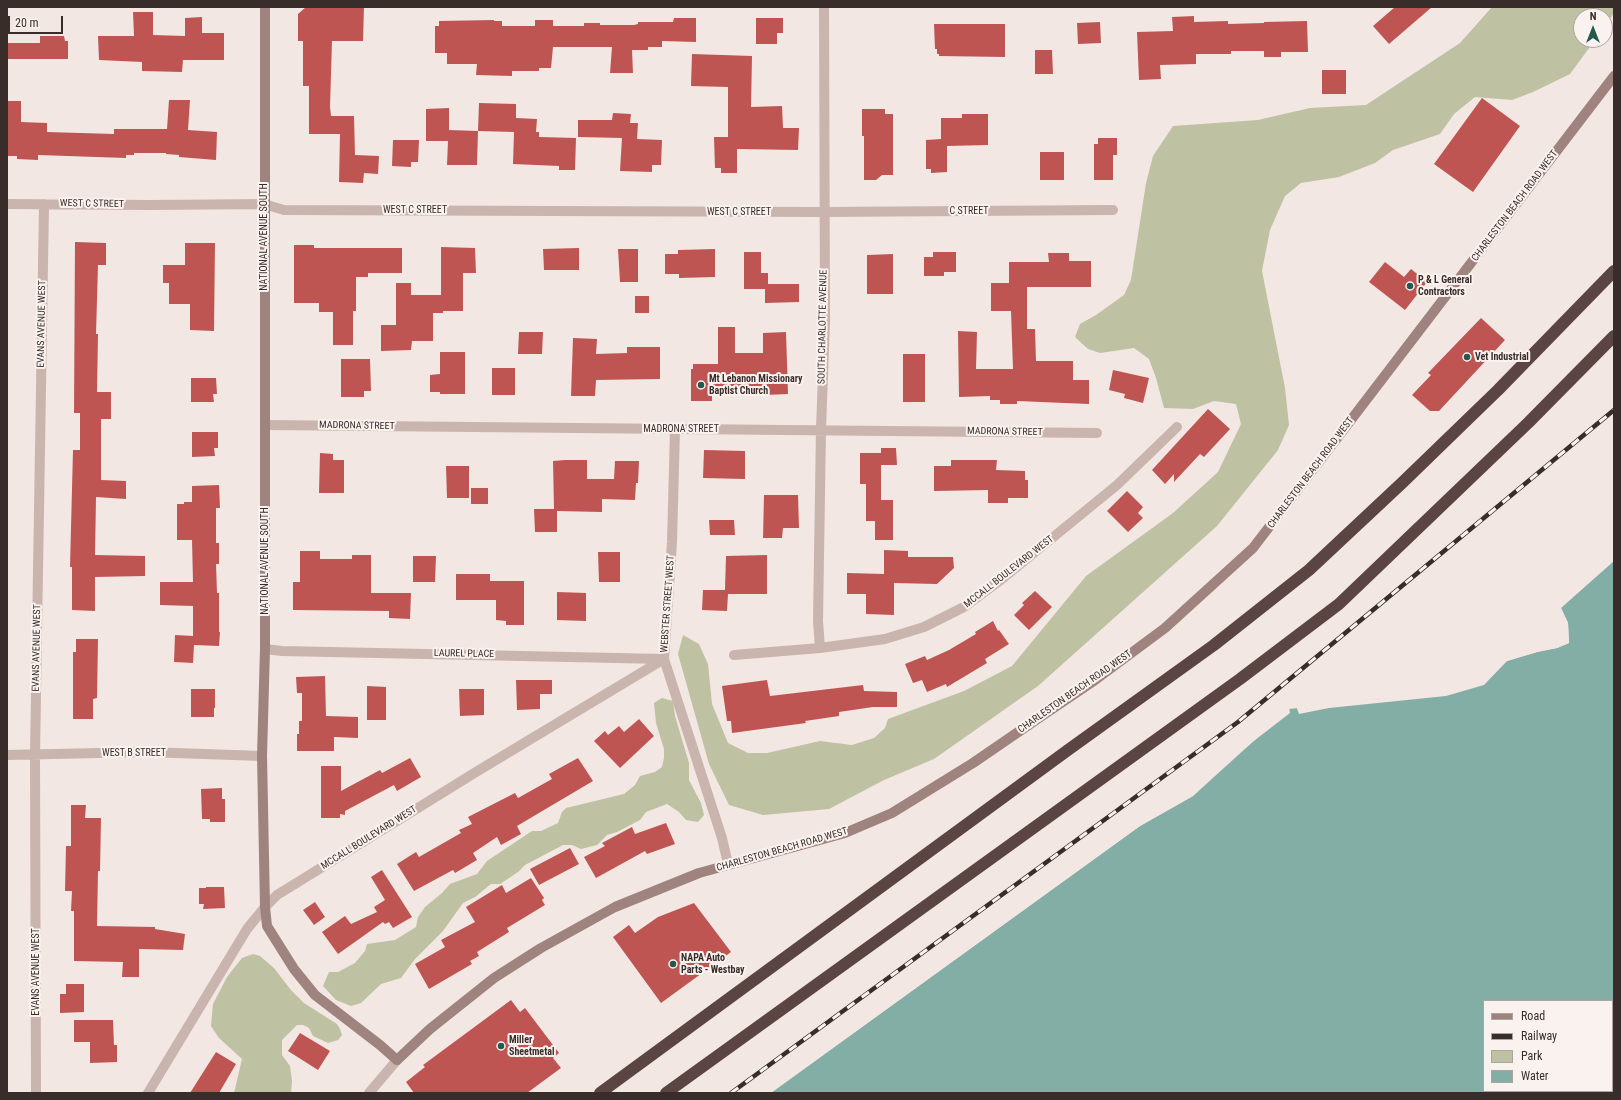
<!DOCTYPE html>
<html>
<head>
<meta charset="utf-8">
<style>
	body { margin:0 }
	#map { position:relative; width:1621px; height:1100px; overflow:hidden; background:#f2e7e2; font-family:"Roboto Condensed",sans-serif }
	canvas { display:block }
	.frame { position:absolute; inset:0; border:8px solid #392d2c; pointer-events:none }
	.legend { position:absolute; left:1483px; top:1000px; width:130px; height:92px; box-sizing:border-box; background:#faf2ee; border:1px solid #ada3a0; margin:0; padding:5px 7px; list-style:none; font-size:12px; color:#392d2c }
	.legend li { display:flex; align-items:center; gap:8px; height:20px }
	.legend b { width:20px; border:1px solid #ada3a0 }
	.north { position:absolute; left:1573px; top:8px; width:40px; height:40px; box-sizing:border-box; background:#faf2ee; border:1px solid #ada3a0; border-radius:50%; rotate:0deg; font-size:11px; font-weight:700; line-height:16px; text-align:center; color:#392d2c }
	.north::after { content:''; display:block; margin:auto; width:14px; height:18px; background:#235951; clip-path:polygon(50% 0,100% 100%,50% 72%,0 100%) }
	.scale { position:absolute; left:8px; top:16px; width:55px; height:18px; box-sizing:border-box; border:2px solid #392d2c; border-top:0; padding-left:5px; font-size:12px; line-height:14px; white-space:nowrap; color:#392d2c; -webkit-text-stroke:3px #faf2ee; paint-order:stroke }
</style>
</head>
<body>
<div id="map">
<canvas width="1621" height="1100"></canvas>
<div class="frame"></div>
<ul class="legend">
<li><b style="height:5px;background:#9e837f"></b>Road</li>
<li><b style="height:5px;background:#392d2c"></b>Railway</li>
<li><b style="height:11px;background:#bec1a2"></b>Park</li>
<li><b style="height:11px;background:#82aea6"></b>Water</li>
</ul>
<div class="north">N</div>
<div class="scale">20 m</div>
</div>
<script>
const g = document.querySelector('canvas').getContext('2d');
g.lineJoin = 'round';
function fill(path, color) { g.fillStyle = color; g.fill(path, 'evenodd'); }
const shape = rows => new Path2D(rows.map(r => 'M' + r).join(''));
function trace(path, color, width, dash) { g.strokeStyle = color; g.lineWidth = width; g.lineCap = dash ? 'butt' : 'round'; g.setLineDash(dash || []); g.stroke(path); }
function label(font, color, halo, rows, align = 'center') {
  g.font = font + ' "Roboto Condensed",sans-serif'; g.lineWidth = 4; g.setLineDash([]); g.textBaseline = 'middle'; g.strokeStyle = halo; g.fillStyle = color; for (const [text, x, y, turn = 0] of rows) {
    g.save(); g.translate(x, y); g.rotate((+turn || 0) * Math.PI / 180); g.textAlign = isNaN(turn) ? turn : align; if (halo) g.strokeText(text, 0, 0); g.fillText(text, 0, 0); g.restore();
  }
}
fill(shape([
	[1492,7,1614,7,1614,13,1605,26,1605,16,1581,16,1581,40,1595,40,1570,74,1533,92,1512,100,1475,97,1454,114,1440,134,1393,150,1375,163,1339,177,1301,183,1285,196,1270,230,1262,271,1285,388,1289,425,1278,450,1217,526,1038,686,934,759,884,780,829,809,763,815,729,805,709,764,678,654,683,635,699,644,708,664,712,704,728,743,748,753,767,753,820,741,852,745,874,738,885,728,888,719,964,691,1012,666,1086,576,1173,513,1218,472,1241,424,1236,404,1214,401,1193,409,1164,408,1156,378,1149,359,1134,348,1100,353,1088,349,1075,337,1080,324,1096,315,1124,295,1131,280,1146,183,1153,156,1173,126,1258,120,1310,108,1366,105,1460,43],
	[662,698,673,701,675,716,689,763,689,780,701,803,704,815,698,822,686,820,679,812,667,804,646,812,640,820,617,832,607,835,597,845,581,849,572,845,563,845,525,865,518,872,500,884,491,884,475,897,463,903,443,931,415,959,401,978,381,984,361,1003,351,1006,336,1000,323,986,329,972,338,972,355,963,365,951,367,944,395,940,416,927,418,917,425,907,442,893,450,884,477,874,487,861,532,831,541,831,558,823,562,812,566,808,624,794,635,785,640,776,655,772,662,767,664,758,664,749,656,723,654,703],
	[253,954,260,956,274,968,290,989,304,1003,337,1024,340,1029,342,1035,338,1040,328,1043,313,1036,309,1028,303,1025,297,1025,282,1040,282,1055,290,1066,292,1081,291,1093,234,1093,242,1059,219,1038,211,1026,213,1004,227,977,242,958]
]), '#bec1a2');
fill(shape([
	[1614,561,1614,1093,770,1093,1140,826,1193,796,1289,709,1420,695,1507,661,1537,652,1557,648,1569,643,1568,623,1561,608],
	[1484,1001,1612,1001,1612,1091,1484,1091]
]), '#82aea6');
fill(shape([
	[1559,608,1561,608,1568,623,1569,643,1557,648,1537,652,1507,661,1484,685,1446,696,1329,708,1299,714,1296,706,1381,699,1419,693,1506,660,1537,650,1556,646,1567,642,1566,624],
	[1289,707,1290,713,1237,754,1288,708],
	[1207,781,1193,796,1140,826,771,1093,768,1093,1089,860,1139,824,1192,795]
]), '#f2e7e2');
fill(shape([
	[306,7,364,7,363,41,332,41,330,107,331,116,354,116,355,155,379,156,378,174,364,173,363,183,339,182,340,134,309,134,309,86,303,86,303,41,298,41,298,14],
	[1395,7,1432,7,1389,44,1373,26],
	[133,12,153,12,153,35,185,36,185,18,202,17,202,33,224,33,224,60,183,60,182,72,142,71,142,62,99,60,98,36,134,36],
	[1194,16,1194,22,1228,21,1228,24,1264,23,1264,22,1307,21,1308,52,1281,52,1281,57,1264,57,1264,51,1231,51,1231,54,1196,54,1196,64,1160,65,1161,79,1139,80,1137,32,1173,31,1172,17],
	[674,18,696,18,696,42,662,41,662,47,648,47,648,50,632,50,633,73,610,73,612,47,553,47,551,68,539,68,539,71,512,71,512,76,476,75,477,64,447,64,447,53,435,53,435,26,439,26,439,21,494,20,494,21,502,21,502,26,535,26,535,20,553,20,553,26,584,26,584,23,600,23,600,25,634,25,638,24,638,22,673,22],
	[756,18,783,18,783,33,777,33,777,44,756,44],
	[1100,22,1101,43,1078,44,1077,23],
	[934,24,1005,24,1005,57,939,56,939,54,937,54,937,49,935,49],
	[40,36,64,36,65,41,68,41,68,59,7,59,7,43,40,43],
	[1035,50,1052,50,1053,74,1035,74],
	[692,54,752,56,751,107,782,106,783,128,799,128,798,150,737,149,737,173,721,173,721,168,715,168,714,137,728,137,728,87,691,86],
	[1322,70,1346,70,1346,94,1322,94],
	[1482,98,1520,126,1473,192,1434,164],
	[169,100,190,100,188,130,217,132,216,160,179,157,179,155,166,154,166,153,134,153,134,155,126,155,126,158,38,155,38,160,17,159,17,156,7,156,7,101,21,101,21,122,47,123,47,132,114,134,114,129,167,129],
	[479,103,516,104,516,118,537,119,536,132,539,132,539,137,576,138,575,170,559,170,559,166,513,164,514,132,478,131,477,165,447,165,448,141,426,141,426,109,449,108,449,130,478,131],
	[862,109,885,109,885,114,893,114,893,175,882,175,876,180,864,180,864,136,862,136],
	[613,113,631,114,630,123,638,123,637,139,662,140,661,165,652,165,652,172,620,171,622,138,578,137,578,120,612,120],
	[962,114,988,114,988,145,947,146,947,172,931,173,931,169,926,169,926,140,941,139,941,118,962,118],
	[1098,138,1117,138,1117,155,1113,155,1113,180,1094,180,1094,144,1098,144],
	[393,140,419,140,418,162,411,162,411,167,392,166],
	[1040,152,1064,152,1064,180,1040,180],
	[75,242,106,243,106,265,98,265,96,334,98,334,97,392,111,392,111,419,101,419,101,480,126,481,126,499,96,497,95,555,145,556,145,576,95,577,95,611,72,610,72,567,70,567,73,450,80,450,80,413,74,413],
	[185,243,215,243,214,331,190,330,190,304,169,304,169,283,163,283,163,265,185,265],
	[294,245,314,245,314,248,402,248,402,273,368,273,368,277,356,277,356,311,353,311,353,345,333,345,333,312,319,312,319,303,294,303],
	[441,247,475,248,476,273,463,273,463,311,443,311,443,313,433,313,433,341,412,341,411,350,381,351,381,325,396,325,396,283,411,283,411,295,441,295],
	[579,248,579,270,544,270,543,249],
	[618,249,638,249,638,282,620,282],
	[715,249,715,277,679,278,679,274,665,274,665,254,678,254,678,250],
	[744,252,761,252,761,273,768,273,768,284,799,284,799,302,765,303,765,289,744,289],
	[933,252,956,252,956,272,944,272,944,276,924,276,924,257,933,257],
	[1048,253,1069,253,1069,261,1091,261,1091,287,1027,287,1027,329,1035,329,1036,361,1073,361,1073,380,1089,380,1089,404,1017,401,1017,404,1000,404,1000,400,990,400,990,396,959,397,958,331,977,332,976,369,1013,369,1011,311,991,311,991,283,1009,283,1009,262,1049,262],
	[893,254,893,294,867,294,867,255],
	[1385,262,1404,277,1411,269,1427,282,1405,310,1369,282],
	[635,296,649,296,649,313,635,313],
	[1481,318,1505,340,1439,411,1430,411,1412,395,1431,375,1428,373],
	[718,327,735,327,735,353,763,353,763,333,786,332,788,394,764,395,764,389,712,389,712,401,691,401,691,369,693,369,693,364,718,364],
	[519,332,543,332,542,354,518,354],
	[573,338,597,339,596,354,627,353,627,347,660,347,660,379,596,380,595,396,571,396],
	[440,352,465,352,465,394,440,394,440,392,430,392,430,375,440,374],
	[903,354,925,354,925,402,903,402],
	[341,359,370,359,371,391,364,391,364,397,341,397],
	[492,368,515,368,515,395,492,395],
	[1113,370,1149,378,1143,403,1124,398,1125,394,1109,390],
	[191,378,216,378,217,394,213,394,214,402,191,402],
	[1208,409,1230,429,1204,457,1200,454,1174,482,1174,474,1165,484,1152,470],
	[192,432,218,432,218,448,214,448,215,456,192,457],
	[881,448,896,448,897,465,881,465,881,500,893,500,893,540,875,540,875,521,866,521,866,484,860,484,860,453,881,453],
	[704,450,745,451,745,479,703,478],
	[320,453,333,454,333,460,344,460,344,493,319,493],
	[565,460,587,460,587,479,614,479,615,461,639,461,638,483,636,483,635,500,602,499,602,512,557,511,557,532,535,532,534,509,554,509,553,461],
	[951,460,997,460,996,470,1025,471,1025,480,1028,480,1028,498,1008,498,1008,503,988,503,988,490,934,491,934,466,951,466],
	[446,466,469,466,469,498,447,498],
	[219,485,220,508,216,508,216,543,219,543,219,564,216,564,217,593,219,593,219,632,220,632,219,646,194,645,193,663,174,662,175,635,193,636,193,606,160,605,160,582,193,582,192,540,177,540,177,504,184,504,184,502,192,502,192,486],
	[471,488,488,488,488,504,471,504],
	[1127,491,1143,507,1138,513,1143,518,1128,532,1107,511],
	[764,495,798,495,799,528,783,528,782,538,763,538],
	[709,520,734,520,735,535,710,535],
	[884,550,908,551,908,557,953,557,954,568,937,584,894,583,894,615,866,614,866,594,847,594,847,573,884,574],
	[300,551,320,551,320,559,352,559,352,555,371,555,371,593,411,593,410,619,389,618,389,611,293,610,293,582,300,582],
	[598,552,620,552,620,582,599,582],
	[767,555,767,594,728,594,727,611,702,610,703,590,725,590,726,556],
	[413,556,436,556,435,582,413,582],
	[456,574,490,574,490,581,524,581,524,625,506,625,506,621,496,620,496,600,456,600],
	[1035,591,1052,607,1029,630,1014,615,1024,605,1022,603],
	[557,592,586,593,586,621,557,620],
	[993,621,998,631,999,630,1009,644,985,659,987,663,947,687,946,684,927,692,922,680,913,683,905,664,925,656,927,660,949,650,976,634,975,632],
	[76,639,98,639,97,698,93,699,93,719,73,719,73,652,76,652],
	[325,676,326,716,358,717,358,738,334,737,334,751,297,751,297,734,299,734,299,721,302,721,302,693,297,693,296,677],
	[516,680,552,680,552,694,540,694,540,709,517,710],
	[767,680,770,696,863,685,864,691,897,692,897,707,873,707,839,712,839,716,805,721,806,723,732,733,731,721,727,721,722,686],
	[367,686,386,687,386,720,367,720],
	[191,689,215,689,215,708,214,708,214,717,191,717],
	[459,689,484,689,484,715,460,716],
	[639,719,654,736,620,768,594,741,605,731,608,735,619,726,624,732],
	[410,758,421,777,397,791,394,785,345,811,345,815,340,814,340,818,321,818,321,766,341,766,341,791,380,770,382,773],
	[578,758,593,781,517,826,521,834,501,845,497,837,473,853,477,860,455,873,453,870,414,891,397,864,416,852,419,857,461,833,459,830,472,824,468,817,515,793,518,798,552,779,549,774],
	[222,788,222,799,225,799,225,822,210,822,210,819,202,819,201,789],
	[71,805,86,805,85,818,101,818,100,871,98,871,97,926,155,927,155,929,185,934,183,950,139,949,139,977,122,977,123,962,74,961,74,911,71,911,72,891,65,891,66,846,71,846],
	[666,823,675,844,647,854,645,851,596,878,584,857,605,846,602,843,632,827,635,834],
	[570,848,579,864,539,885,530,869],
	[382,870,412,917,393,928,389,922,385,924,383,922,338,954,322,932,345,916,351,924,377,912,374,907,385,900,371,877],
	[531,878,544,898,542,900,545,905,507,928,509,932,477,952,479,956,470,961,472,964,429,989,415,964,445,947,441,940,475,922,466,907,502,885,506,893],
	[206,887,224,887,225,908,203,909,204,904,199,904,199,888,206,888],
	[315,902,325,917,314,925,303,910],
	[694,903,731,952,661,1003,613,937,629,925,635,933,658,917],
	[66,984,84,984,84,1012,60,1013,60,994,66,994],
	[511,1000,520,1012,525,1008,559,1053,553,1058,561,1068,527,1093,414,1093,406,1082,425,1067,423,1065],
	[74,1020,113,1020,114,1045,117,1045,117,1062,90,1063,90,1042,74,1042],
	[300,1033,330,1051,318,1070,288,1051],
	[216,1052,236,1064,219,1093,190,1093]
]), '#bf5553');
trace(shape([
	[7,204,151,205,264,204,284,210,824,212,1113,210],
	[265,425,1097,433],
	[675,429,672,542,664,659,722,838,728,864],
	[820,648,818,621,821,429,825,321,824,7],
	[265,649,282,651,664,659],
	[734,655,820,648,885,639,924,627,964,607,1002,579,1117,485,1177,427],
	[7,755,146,752,262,756],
	[36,1093,35,755,44,204],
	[148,1093,247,929,265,907,277,895,476,772,664,659],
	[369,1093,397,1060]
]), '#cab4ae', 10);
trace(shape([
	[265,7,265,649,262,756,265,907,267,926,294,969,315,995,380,1045,397,1060,430,1029,494,978,541,948,615,907,699,873,845,833,892,813,973,763,1046,713,1095,680,1165,628,1253,548,1614,76]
]), '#9e837f', 10);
trace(shape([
	[600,1093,1068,750,1214,645,1309,570,1403,482,1498,390,1614,271],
	[666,1093,1240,679,1339,604,1528,423,1614,336]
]), '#5a4543', 12);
const rail = shape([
	[731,1093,1238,722,1614,410]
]);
trace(rail, '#392d2c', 4.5);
trace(rail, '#faf2ee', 3, [9]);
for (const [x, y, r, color] of [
	[1410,286,4,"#235951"],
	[1467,357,4,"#235951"],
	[701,385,4,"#235951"],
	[673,964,4,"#235951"],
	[501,1046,4,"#235951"]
]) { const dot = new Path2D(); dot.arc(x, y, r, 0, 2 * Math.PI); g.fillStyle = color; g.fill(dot); trace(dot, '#faf2ee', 1.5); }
label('10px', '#392d2c', '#faf2ee', [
	["WEST C STREET",92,204,1],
	["CHARLESTON BEACH ROAD WEST",1515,206,-53],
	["WEST C STREET",415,210],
	["C STREET",969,211],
	["WEST C STREET",739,212],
	["NATIONAL AVENUE SOUTH",264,237,-90],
	["EVANS AVENUE WEST",42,324,-89],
	["SOUTH CHARLOTTE AVENUE",823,327,-89],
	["MADRONA STREET",357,426,1],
	["MADRONA STREET",681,429],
	["MADRONA STREET",1005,432,1],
	["CHARLESTON BEACH ROAD WEST",1311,473,-53],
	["NATIONAL AVENUE SOUTH",265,561,-90],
	["MCCALL BOULEVARD WEST",1009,572,-38],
	["WEBSTER STREET WEST",668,604,-86],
	["EVANS AVENUE WEST",37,648,-89],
	["LAUREL PLACE",464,654,1],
	["CHARLESTON BEACH ROAD WEST",1075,692,-35],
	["WEST B STREET",134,753],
	["MCCALL BOULEVARD WEST",369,838,-32],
	["CHARLESTON BEACH ROAD WEST",782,850,-16],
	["EVANS AVENUE WEST",36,972,-90]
]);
label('bold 10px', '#392d2c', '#faf2ee', [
	["P & L General",1418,280],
	["Contractors",1418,292],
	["Vet Industrial",1475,357],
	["Mt Lebanon Missionary",709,379],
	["Baptist Church",709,391],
	["NAPA Auto",681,958],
	["Parts - Westbay",681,970],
	["Miller",509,1040],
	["Sheetmetal",509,1052]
], 'left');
</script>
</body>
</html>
